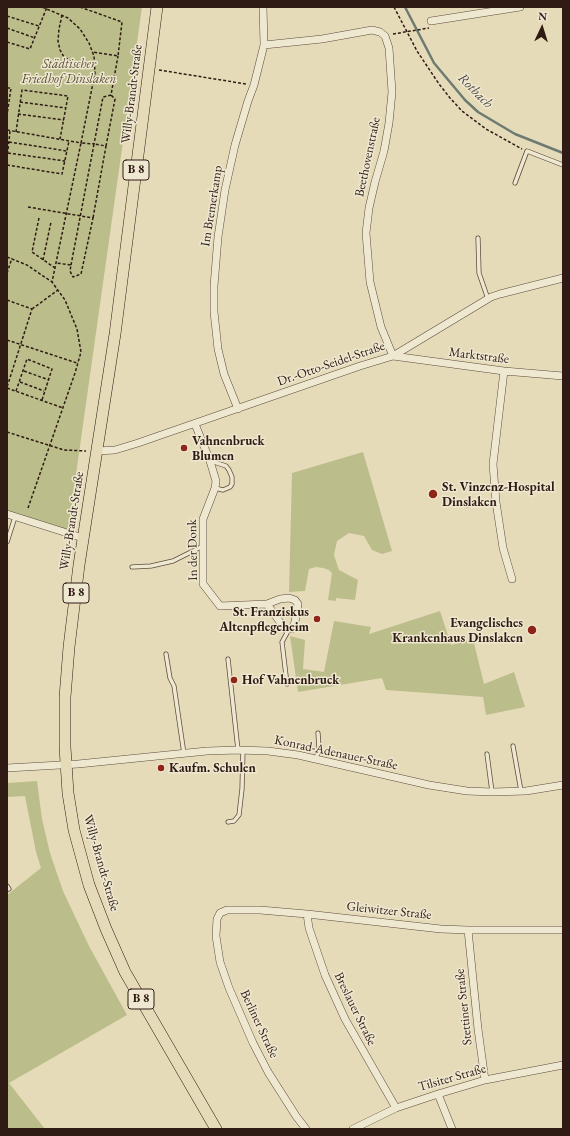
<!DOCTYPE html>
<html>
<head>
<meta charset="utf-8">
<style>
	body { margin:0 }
	#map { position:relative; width:570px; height:1136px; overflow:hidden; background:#e6dbb8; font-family:"EB Garamond",serif }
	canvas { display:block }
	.frame { position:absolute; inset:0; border:8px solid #2f1b14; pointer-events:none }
	.north { position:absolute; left:522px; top:8px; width:40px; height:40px; -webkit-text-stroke:3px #efe8d1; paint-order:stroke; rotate:4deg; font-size:11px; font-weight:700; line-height:16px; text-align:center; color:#2f1b14 }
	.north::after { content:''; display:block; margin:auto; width:14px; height:18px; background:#2f1b14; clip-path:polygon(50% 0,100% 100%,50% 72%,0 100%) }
</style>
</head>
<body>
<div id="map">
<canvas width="570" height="1136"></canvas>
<div class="frame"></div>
<div class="north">N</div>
</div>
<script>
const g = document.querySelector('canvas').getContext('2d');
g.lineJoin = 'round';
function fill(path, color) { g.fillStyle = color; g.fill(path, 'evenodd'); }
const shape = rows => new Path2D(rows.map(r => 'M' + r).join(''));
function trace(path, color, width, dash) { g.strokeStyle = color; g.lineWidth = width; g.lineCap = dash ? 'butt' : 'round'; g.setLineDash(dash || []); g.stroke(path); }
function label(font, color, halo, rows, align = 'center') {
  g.font = font + ' "EB Garamond",serif'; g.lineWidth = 3; g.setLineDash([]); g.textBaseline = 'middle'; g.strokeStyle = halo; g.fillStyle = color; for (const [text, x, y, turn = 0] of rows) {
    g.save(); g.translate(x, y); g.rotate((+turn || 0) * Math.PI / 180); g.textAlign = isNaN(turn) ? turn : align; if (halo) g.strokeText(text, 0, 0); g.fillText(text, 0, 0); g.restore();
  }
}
fill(shape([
	[7,7,142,7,68,531,7,511],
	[363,452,392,551,382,554,372,550,364,536,349,533,337,541,334,555,339,570,358,580,355,600,336,598,336,601,328,600,332,573,329,570,323,568,316,567,309,569,305,591,289,592,292,473],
	[440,611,451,645,473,639,484,684,514,672,525,707,486,715,483,697,386,690,382,678,298,692,290,636,305,640,303,669,324,672,334,621,371,627,369,634],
	[37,781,42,819,50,853,63,891,89,946,127,1015,9,1083,45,1129,7,1129,7,895,41,868,36,852,25,796,7,797,7,783]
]), '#bbbe8a');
trace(shape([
	[405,7,434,63,465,100,478,112,515,134,563,153]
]), '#6d7b72', 2.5);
const lane = shape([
	[515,183,527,151,563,165],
	[478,238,479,273,488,299],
	[211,461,226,466,229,470,232,477,232,484,230,487,223,490,215,488],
	[467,505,478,502,496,502],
	[7,542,15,517],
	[132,567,151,566,173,561,203,546],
	[166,654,170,678,174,686,184,754],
	[228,659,238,750],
	[287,684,282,642,287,633,288,629],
	[513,746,521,791],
	[487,754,492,792],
	[316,759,319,748,318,733],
	[228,822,234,821,239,815,242,789,243,750],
	[7,886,9,889]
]);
const street = shape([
	[431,21,520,7],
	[264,45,322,39,372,30,380,32,385,36,389,48,392,92,389,123,384,151,375,182,369,208,366,233,370,282,381,327,393,356,504,371,563,376],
	[504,371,493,464,496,502,503,548,512,579],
	[238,409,224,374,218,349,214,312,214,286,218,237,225,190,235,145,248,101,254,85,264,45,263,7],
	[195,424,210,461,216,481,215,488,203,519,203,584,220,606,267,604,280,599,289,598,295,600,298,604,295,622,292,629,285,629,267,604],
	[97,451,115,450,138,443,360,366,393,356,491,297,500,294,563,278],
	[7,514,83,538],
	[7,768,78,764,207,751,238,750,268,751,298,755,429,785,467,791,492,792,526,791,563,785],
	[307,914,309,928,325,975,345,1019,396,1108],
	[468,930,478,1029,485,1080],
	[438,1094,452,1129],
	[306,1129,296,1116,268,1072,253,1043,229,988,220,962,216,936,217,919,220,913,227,910,260,910,307,914,441,929,468,930,563,930],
	[353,1129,396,1108,438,1094,485,1080,563,1065]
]);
const primary = shape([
	[157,7,115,334,79,565,69,647,65,697,65,747,68,793,74,830,89,885,106,929,125,972,216,1129]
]);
trace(lane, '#5d4b3d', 5);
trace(street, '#5d4b3d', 8);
trace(primary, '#2f1b14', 12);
trace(shape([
	[80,7,122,22,118,56,93,52],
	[394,7,417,51,439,84,450,98,462,111,486,129,522,149],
	[62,15,59,29,58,41,60,50,64,57,74,63,94,67],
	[7,16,39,26],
	[7,28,35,38],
	[393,34,429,28],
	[7,42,30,49,47,7],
	[159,70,246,84],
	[7,88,11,88,7,115],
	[20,102,66,108],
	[18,114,64,120],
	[7,130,81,143,95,73,94,56,89,43,80,29,68,18,42,7],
	[16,132,22,90,68,96,60,139],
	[9,142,67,151],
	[106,146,115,99,111,95],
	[8,153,65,161],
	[7,159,10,131],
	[7,165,62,174,69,141],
	[28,207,93,218,81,274,73,277,70,271,71,265,56,263],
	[39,218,32,252,55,268],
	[7,257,27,265,52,282],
	[43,260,51,222],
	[71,265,94,144,106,146,93,218],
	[7,273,12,258],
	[7,300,32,309,7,387],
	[32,309,58,290],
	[7,340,77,363],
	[24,371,49,380],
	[20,382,44,391],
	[7,388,63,408],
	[16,391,27,359,52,369,42,400],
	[7,432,64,450,86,451],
	[28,508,75,373,81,352,77,329,65,300,52,282,81,143,94,144,103,97,111,95,118,56]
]), '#2f1b14', 1.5, [3, 2]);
trace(lane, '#efe8d1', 3.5);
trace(street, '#efe8d1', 7);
trace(primary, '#e6dbb8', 11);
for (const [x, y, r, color] of [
	[184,448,4,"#8f2418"],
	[433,494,5,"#8f2418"],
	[317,619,4,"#8f2418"],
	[532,630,5,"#8f2418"],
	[234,680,4,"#8f2418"],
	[161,768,4,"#8f2418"]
]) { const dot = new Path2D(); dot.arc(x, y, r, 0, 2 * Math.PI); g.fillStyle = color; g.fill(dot); trace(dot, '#efe8d1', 1.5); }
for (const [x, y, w] of [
	[136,170,26],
	[76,593,26],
	[141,999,26]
]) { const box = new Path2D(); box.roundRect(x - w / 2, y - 10, w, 20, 3); g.fillStyle = '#efe8d1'; g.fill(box); trace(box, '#2f1b14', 1); }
label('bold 12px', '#2f1b14', null, [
	["B 8",136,170],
	["B 8",76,593],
	["B 8",141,999]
]);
label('italic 13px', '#594c37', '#efe8d1', [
	["Städtischer",69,64],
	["Friedhof Dinslaken",69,79]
]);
label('13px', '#2f1b14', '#efe8d1', [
	["Willy-Brandt-Straße",132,94,-83],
	["Beethovenstraße",368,157,-78],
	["Im Bremerkamp",212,206,-81],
	["Marktstraße",479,356,7],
	["Dr.-Otto-Seidel-Straße",331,364,-19],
	["Willy-Brandt-Straße",72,521,-81],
	["In der Donk",193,550,-91],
	["Konrad-Adenauer-Straße",336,753,12],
	["Willy-Brandt-Straße",101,863,74],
	["Gleiwitzer Straße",389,911,6],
	["Stettiner Straße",464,1007,-96],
	["Breslauer Straße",355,1009,64],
	["Berliner Straße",259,1024,65],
	["Tilsiter Straße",452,1078,-16]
]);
label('bold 13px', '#2f1b14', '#efe8d1', [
	["Vahnenbruck",192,441],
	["Blumen",192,456],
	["St. Vinzenz-Hospital",442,487],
	["Dinslaken",442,502],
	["St. Franziskus",309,612,"right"],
	["Altenpflegeheim",309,627,"right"],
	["Evangelisches",523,623,"right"],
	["Krankenhaus Dinslaken",523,638,"right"],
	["Hof Vahnenbruck",242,680],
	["Kaufm. Schulen",169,768]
], 'left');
label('italic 14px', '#4e4b43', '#efe8d1', [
	["Rotbach",475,91,45]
]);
</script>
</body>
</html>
